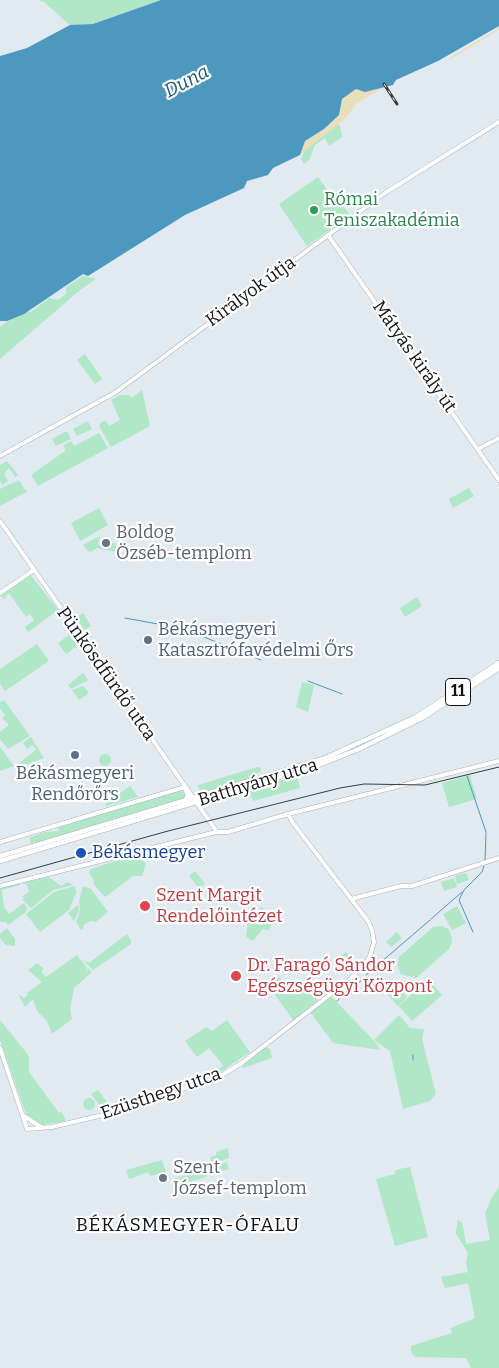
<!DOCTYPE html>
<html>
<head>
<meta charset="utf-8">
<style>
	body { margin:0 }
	canvas { display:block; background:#e1e9f1 }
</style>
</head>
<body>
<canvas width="499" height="1368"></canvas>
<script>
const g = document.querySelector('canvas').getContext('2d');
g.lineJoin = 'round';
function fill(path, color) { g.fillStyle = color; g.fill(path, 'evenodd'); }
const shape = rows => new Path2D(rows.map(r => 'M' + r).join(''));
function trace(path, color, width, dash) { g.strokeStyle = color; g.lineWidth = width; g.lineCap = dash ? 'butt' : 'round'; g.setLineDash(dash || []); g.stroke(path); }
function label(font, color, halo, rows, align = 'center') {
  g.font = font + ' Bitter,serif'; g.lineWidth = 4.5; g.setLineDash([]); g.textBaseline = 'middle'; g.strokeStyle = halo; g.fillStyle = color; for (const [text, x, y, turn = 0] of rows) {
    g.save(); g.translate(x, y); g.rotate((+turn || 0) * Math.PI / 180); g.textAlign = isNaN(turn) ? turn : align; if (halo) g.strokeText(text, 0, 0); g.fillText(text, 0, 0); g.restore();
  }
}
fill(shape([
	[38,0,161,0,93,24,70,25,44,2],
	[336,123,340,126,342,137,329,146,325,138,315,145,309,160,304,164,301,159,306,147],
	[318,177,333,198,336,197,350,215,307,246,279,204],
	[83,276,96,279,80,290,0,359,0,327,21,311,31,312,49,298,58,300,66,294,66,287],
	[85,354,102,379,95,384,77,360],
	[142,390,150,426,111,447,99,426,101,422,106,421,109,426,120,420,111,400,120,395,129,395,132,398],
	[88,421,92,429,77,436,73,429],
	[67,431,71,439,56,446,52,439],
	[99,433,108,448,38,486,31,475,65,451,64,445,71,441,74,446],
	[7,461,18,475,15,477,9,468,4,474,8,481,2,485,0,481,0,465],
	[19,480,25,490,28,491,0,506,0,489],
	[469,488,474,496,453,508,449,499],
	[99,508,108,525,80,541,71,523],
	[100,536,98,545,111,548,112,543,115,543,117,552,97,548,90,552,87,550,83,545],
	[30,574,58,610,28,632,25,627,34,620,30,614,26,617,9,593,4,599,1,596],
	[417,597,422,606,405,617,400,608],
	[83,613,91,626,85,630,76,618],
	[69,635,77,646,66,654,58,643],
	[37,644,49,661,5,691,0,684,0,669],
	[83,673,88,680,71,689,68,685],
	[302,682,314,685,308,712,296,707],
	[83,686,89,693,79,700,72,690],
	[4,700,30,736,8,749,0,739,0,732,9,725,2,718,5,715,0,708,0,702],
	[31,737,44,758,19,767,18,764,36,750,33,745,27,749,23,743,27,740,29,743,27,740],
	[0,747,14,766,0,771],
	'99 760a6 6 0 1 1 12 0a6 6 0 1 1-12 0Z',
	[257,767,260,767,261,771,250,779,201,794,198,785],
	[470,775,477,799,449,807,442,783],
	[297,776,300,788,253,801,249,789],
	[130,786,138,797,129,799,133,794,128,800,106,806,105,804],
	[181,790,186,794,183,800,0,854,31,844,29,838,44,832,59,831,58,828,78,821],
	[137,854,146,864,142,876,133,876,105,897,94,885,93,879,89,872,91,869],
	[195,871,205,884,199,888,189,876],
	[466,873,469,880,457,884,455,876],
	[49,877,61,886,68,882,73,885,53,890,31,908,22,899,25,897,21,897,29,892,27,884,23,884,24,882],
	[454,878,457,887,444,891,441,882],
	[19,883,20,885,2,890,4,907,9,914,24,903,27,907,26,912,8,925,6,922,0,922,0,887],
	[75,886,76,893,69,910,40,932,26,914,54,892],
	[83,886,91,889,108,912,96,922,91,921,85,924,83,926,84,928,81,930,76,922,80,911,79,901],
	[78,905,79,911,74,921,68,913],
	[457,906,466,923,452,930,443,914],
	[262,907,274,922,268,930,263,929,253,941,246,937,248,922,249,918],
	[442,926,448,929,451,935,452,942,449,949,416,978,401,974,397,965,399,957,433,927],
	[7,928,15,939,15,946,6,945,0,938,0,934],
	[397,932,402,938,391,947,386,942],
	[127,934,131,940,131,944,93,970,83,960,89,963],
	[346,952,355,964,348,968,340,957],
	[77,955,87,968,86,975,88,968,92,972,74,988,70,1010,72,1019,52,1034,47,1021,37,1011,33,999,25,1007,18,994,24,998,28,995,27,993,42,982,28,970,37,963,43,968,42,973,46,977],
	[279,977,290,990,303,980,318,1000,293,1020,273,992,265,987],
	[428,979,442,995,412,1021,399,1006],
	[396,984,407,997,398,1006,386,993],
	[330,995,376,1043,380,1050,333,1043,310,1012],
	[399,1015,410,1028,424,1029,422,1039,436,1094,430,1101,403,1109,390,1051,374,1040],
	[0,1020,29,1056,29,1072,59,1113,61,1112,65,1118,65,1121,42,1125,27,1117,0,1040],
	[227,1020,250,1052,213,1077,198,1081,196,1078,216,1071,223,1065,209,1048,197,1057,185,1041,206,1027,212,1031],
	[264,1047,270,1049,272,1058,243,1068,242,1066,258,1054],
	[98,1090,107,1102,101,1107,91,1094],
	'83 1104a6 6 0 1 1 12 0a6 6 0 1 1-12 0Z',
	[228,1148,229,1158,212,1164,210,1157,216,1155,216,1152],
	[162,1160,166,1172,150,1176,148,1172,129,1179,126,1170],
	[227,1162,229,1169,187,1183,186,1180,178,1182,177,1178],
	[410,1167,428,1237,395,1246,376,1179,395,1174,395,1171,399,1169],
	[499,1187,499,1368,471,1368,466,1358,415,1357,411,1352,411,1346,452,1333,451,1328,475,1318,468,1283,445,1288,441,1277,468,1272,466,1262,468,1253,455,1232,457,1228,457,1220,462,1222,466,1244,490,1240,485,1213,492,1197]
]), '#afe7c7');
fill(shape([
	[499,28,499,30,449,60,449,58],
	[383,88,356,104,345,119,300,155,305,141,324,129,339,115,342,99,356,89,365,92]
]), '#e8deb9');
fill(shape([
	[161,0,499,0,499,26,438,61,396,80,393,85,365,92,356,89,342,99,339,115,324,129,305,141,300,155,273,168,268,175,247,181,244,188,185,215,88,276,83,274,24,314,7,321,0,321,0,56,27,48,70,25,93,24]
]), '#4c98bf');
trace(shape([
	[125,618,169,626,204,637,261,660],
	[308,681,342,694],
	[467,776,486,832],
	[485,861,486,833],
	[431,919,462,892],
	[473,932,459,900,464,890,482,872,484,866],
	[366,975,430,920],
	[354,987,363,979],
	[337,1001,347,992],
	[413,1060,413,1055]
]), '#4c98bf', 1);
const secondary = shape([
	[328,235,499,480],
	[478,449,499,438],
	[0,456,116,392,385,193,499,122],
	[0,521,217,832],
	[0,593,34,570],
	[0,842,185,787],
	[0,886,216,832,228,832,288,814,499,761],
	[351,899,401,886,412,886,499,858],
	[0,1048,27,1129,52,1127,103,1115,219,1077,243,1062,349,980,364,966,370,956,374,942,372,930,368,921,293,823,288,814],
	[24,1116,41,1127]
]);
const primary = shape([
	[184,802,188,796,185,787],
	[0,856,323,759,416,717,499,663],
	[0,861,316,766,359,749,422,718,499,668]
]);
trace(secondary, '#aab1b8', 5);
trace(primary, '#aab1b8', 5.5);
trace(secondary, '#fff', 4);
trace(primary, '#fff', 4.5);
trace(shape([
	[0,878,168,831,340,788,364,784,425,785,499,767]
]), '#383c3f', 1);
const rail = shape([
	[384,84,397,104]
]);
trace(rail, '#383c3f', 3);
trace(rail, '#fff', 1, [4]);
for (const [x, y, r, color] of [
	[314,210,5,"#2e9e5b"],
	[106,543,5,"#6b7280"],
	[148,640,5,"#5c6f8a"],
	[75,755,5,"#5c6f8a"],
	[81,853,6,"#1a4fb4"],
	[145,906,6,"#e0444e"],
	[236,976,6,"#e0444e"],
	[163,1178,5,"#6b7280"]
]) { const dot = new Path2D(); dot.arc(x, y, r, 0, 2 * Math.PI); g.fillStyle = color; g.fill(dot); trace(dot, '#fff', 2); }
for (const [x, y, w] of [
	[458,692,25]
]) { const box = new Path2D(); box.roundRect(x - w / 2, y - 13.5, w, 27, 4); g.fillStyle = '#fff'; g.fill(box); trace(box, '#101315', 1); }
label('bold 16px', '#101315', null, [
	["11",458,692]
]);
label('18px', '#27864d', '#fff', [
	["Római",324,200],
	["Teniszakadémia",324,221]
], 'left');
label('18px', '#101315', '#fff', [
	["Királyok útja",251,292,-36],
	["Mátyás király út",414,357,55],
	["Pünkösdfürdő utca",106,674,55],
	["Batthyány utca",258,783,-17],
	["Ezüsthegy utca",161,1094,-19]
]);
label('18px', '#5b616d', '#fff', [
	["Boldog",116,533],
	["Özséb-templom",116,554],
	["Szent",173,1168],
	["József-templom",173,1189]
], 'left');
label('18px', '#4e5e75', '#fff', [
	["Békásmegyeri",158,630],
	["Katasztrófavédelmi Őrs",158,651],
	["Békásmegyeri",75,774,"center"],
	["Rendőrőrs",75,795,"center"]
], 'left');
label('18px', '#164399', '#fff', [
	["Békásmegyer",92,853]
], 'left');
label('18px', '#be3a42', '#fff', [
	["Szent Margit",156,896],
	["Rendelőintézet",156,917],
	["Dr. Faragó Sándor",247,966],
	["Egészségügyi Központ",247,987]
], 'left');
label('italic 19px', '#205a76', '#fff', [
	["Duna",187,82,-28]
]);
g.letterSpacing = '1px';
label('19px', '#101315', '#fff', [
	["BÉKÁSMEGYER-ÓFALU",188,1226]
]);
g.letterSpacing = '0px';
</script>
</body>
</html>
